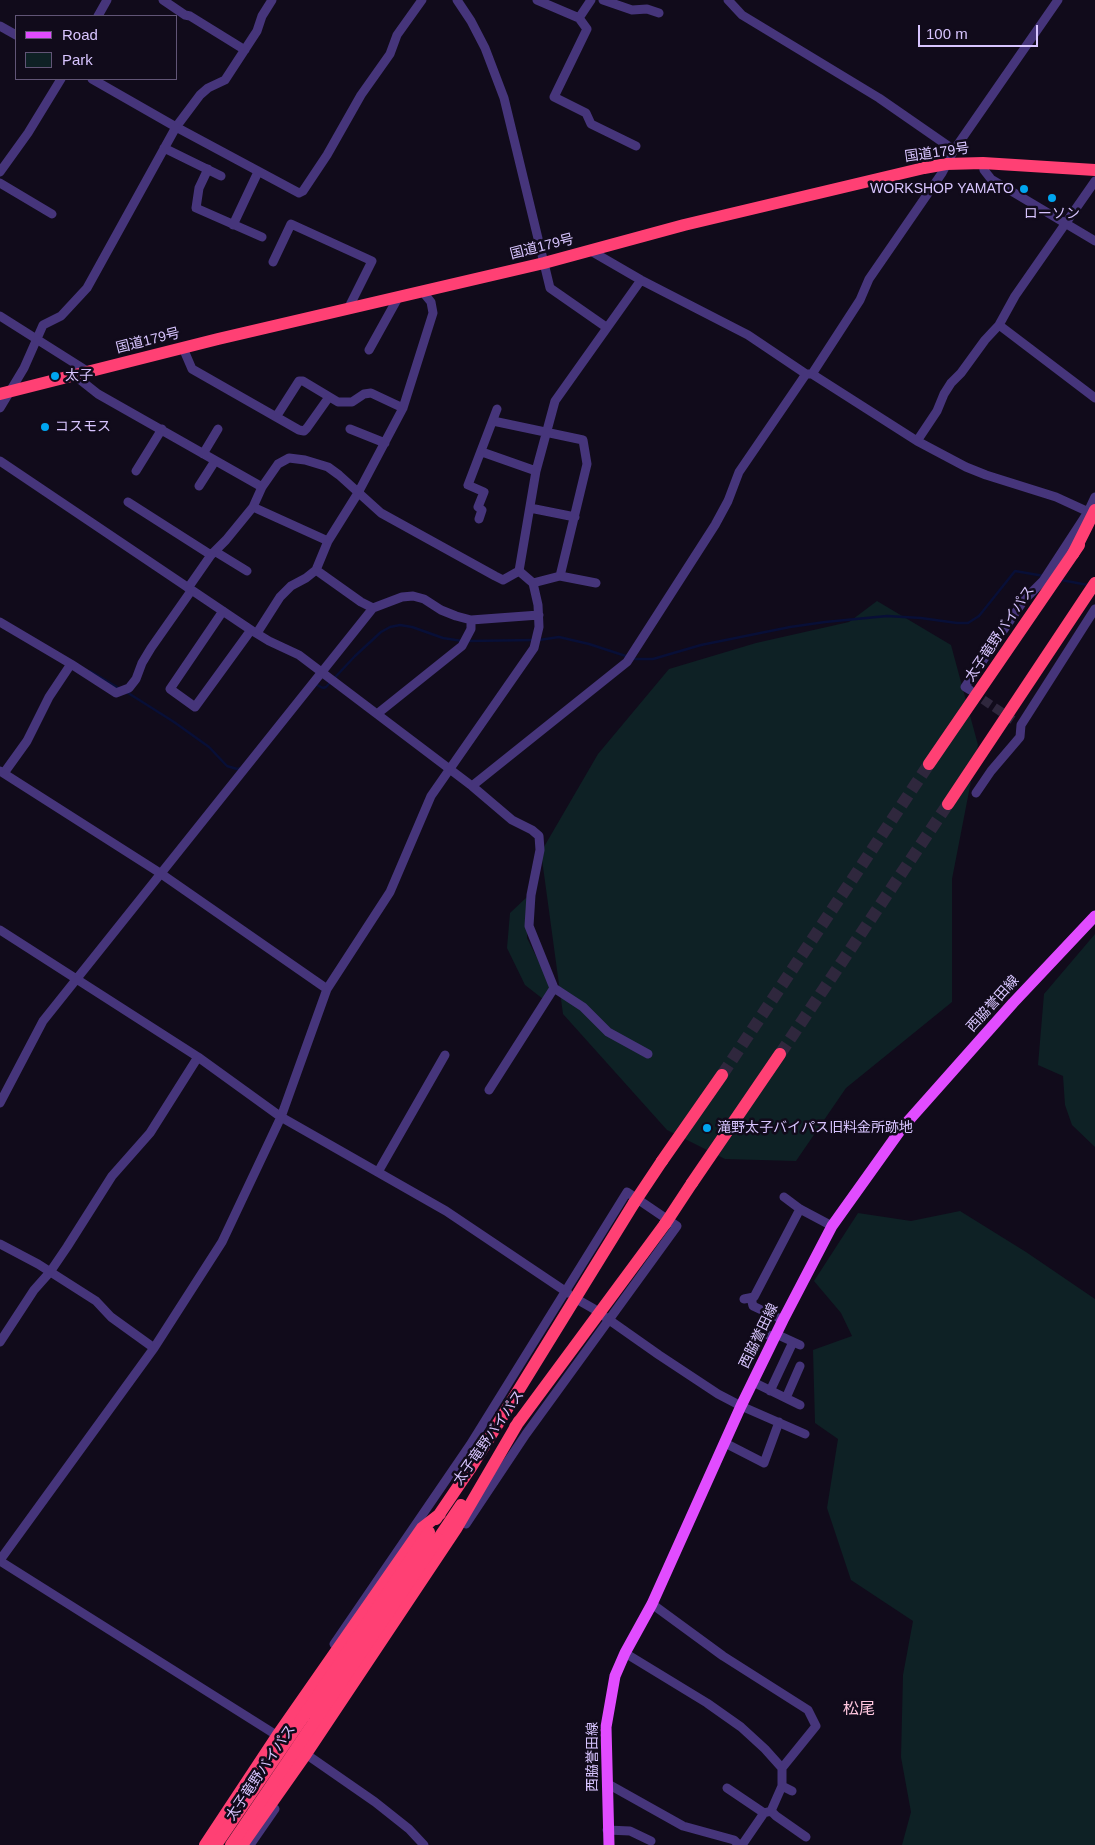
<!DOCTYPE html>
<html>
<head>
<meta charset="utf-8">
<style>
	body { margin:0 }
	#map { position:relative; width:1095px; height:1845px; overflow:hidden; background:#110b1b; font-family:Arial,sans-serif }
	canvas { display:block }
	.legend { position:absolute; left:15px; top:15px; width:162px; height:65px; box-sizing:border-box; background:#110b1b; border:1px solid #615576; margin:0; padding:6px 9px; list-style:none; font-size:15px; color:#d8c5ff }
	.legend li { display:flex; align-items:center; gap:10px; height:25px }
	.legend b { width:25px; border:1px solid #615576 }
	.scale { position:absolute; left:918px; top:25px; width:120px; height:22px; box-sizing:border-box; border:2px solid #d8c5ff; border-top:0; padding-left:6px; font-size:15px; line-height:18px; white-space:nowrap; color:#d8c5ff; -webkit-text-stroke:4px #110b1b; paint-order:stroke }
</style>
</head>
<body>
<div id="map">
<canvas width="1095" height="1845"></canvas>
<ul class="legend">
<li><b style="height:6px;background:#e14cff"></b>Road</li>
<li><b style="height:14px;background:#0e2125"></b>Park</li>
</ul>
<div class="scale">100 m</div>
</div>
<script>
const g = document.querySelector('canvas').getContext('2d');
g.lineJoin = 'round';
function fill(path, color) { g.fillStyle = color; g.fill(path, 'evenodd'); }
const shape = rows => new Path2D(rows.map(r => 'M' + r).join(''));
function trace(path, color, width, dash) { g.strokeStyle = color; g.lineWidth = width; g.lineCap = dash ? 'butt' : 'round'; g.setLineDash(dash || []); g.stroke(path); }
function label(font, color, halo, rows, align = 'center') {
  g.font = font + ' Arial,"Noto Sans JP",sans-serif'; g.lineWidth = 5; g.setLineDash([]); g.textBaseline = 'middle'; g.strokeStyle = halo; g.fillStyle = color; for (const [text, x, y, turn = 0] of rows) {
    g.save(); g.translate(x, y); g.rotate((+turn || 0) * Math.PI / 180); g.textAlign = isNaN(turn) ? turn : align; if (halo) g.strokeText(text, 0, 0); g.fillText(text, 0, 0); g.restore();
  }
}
fill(shape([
	[877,601,951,645,978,745,952,879,952,1002,846,1088,796,1161,725,1159,667,1130,563,1014,541,852,598,754,669,669,756,643,849,622],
	[528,896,527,938,552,988,543,999,525,985,507,948,510,913],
	[1095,934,1095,1147,1072,1125,1065,1105,1063,1076,1038,1065,1044,994],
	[960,1211,1026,1252,1095,1299,1095,1845,902,1845,911,1812,901,1757,903,1675,913,1621,851,1580,827,1508,838,1439,815,1423,813,1350,852,1336,841,1313,814,1281,858,1213,911,1221]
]), '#0e2125');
trace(shape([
	[1061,580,1088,585],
	[539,640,559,637,589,644,635,659,653,659,701,645,790,627,825,622,887,616,921,618,957,623,968,623,979,616,1015,571,1044,576],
	[467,641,534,640],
	[90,671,120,689],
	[315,684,323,688,326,687,355,656,381,632,390,627,400,625,412,627,443,638,462,641],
	[125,691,174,722,209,747,227,766,237,769,241,768]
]), '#080f37', 2.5);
trace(shape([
	[972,692,1013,720]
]), '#2f273d', 9, [9, 4.5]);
trace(shape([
	[780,1054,948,804],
	[722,1075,929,764]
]), '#2f273d', 12, [12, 6]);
trace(shape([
	[163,0,185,15,190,16,245,50],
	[457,0,471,21,485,48,504,98,550,288,606,327],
	[537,0,579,18,587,29,554,97,586,113,591,124,636,146],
	[603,0,632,10,647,9,659,13],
	[728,0,742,15,879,98,954,150],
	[98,16,107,0],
	[579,18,591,0],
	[0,26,16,35],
	[92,79,176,127,299,193,303,191,327,155,361,95,390,54,397,35,422,0],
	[164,148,221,176],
	[983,163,984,170,991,179,1095,241],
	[208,169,199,188,196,208,262,237],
	[0,172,28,133,61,79],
	[0,183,52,214],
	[233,225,258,172],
	[591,251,641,280,748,335,806,374],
	[273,262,291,224,372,261,348,309],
	[0,316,87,371],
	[999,325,1095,398],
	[183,348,192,369,299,430,304,431,307,428,329,397],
	[369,350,399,296],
	[812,374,917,441,966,467,986,475,1056,497,1095,515],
	[74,375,98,394,262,487,278,464,289,458,305,460,328,467,339,475,381,513,495,576,503,580,519,571],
	[0,408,24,368,43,325,61,316,87,288,176,127,200,95,208,88,225,80,257,31,262,16,272,0],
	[276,417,299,381,303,381,338,402,352,402,364,394,371,393,403,408],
	[493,421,583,440,587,464,560,576],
	[350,429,385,443],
	[917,441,937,411,944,394,951,383,961,373,985,340,999,325,1015,296,1095,181],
	[482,452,536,471],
	[203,454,218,429],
	[0,461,251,630,269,641,299,655,472,786,512,820,532,830,539,836,540,850,531,895,529,926,554,988,489,1090],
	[136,471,162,429],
	[199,486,215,461],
	[128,502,211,555],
	[253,507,328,541],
	[530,508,575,517],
	[479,519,482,510,478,507,484,492,468,485,497,409],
	[216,552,247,571],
	[316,570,361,602,373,608,402,597,413,596,424,599,441,610,456,616,471,620,539,615],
	[519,571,536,471,555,401,641,280],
	[533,583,560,576,596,583],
	[188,588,211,555,226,540,253,507,262,487],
	[223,611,170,689,195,707,251,630],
	[0,622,71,664],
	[257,633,280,597,291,586,306,578,316,570,328,541,358,493,403,408,433,313,431,302,422,291],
	[970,690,965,687,1024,600,1043,581,1088,512,1095,497],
	[377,714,462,646,471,629,471,620],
	[0,771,160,873,327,989],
	[4,773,27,741,49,697,71,664,116,693,129,688,136,679,142,663,151,648,191,591],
	[472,786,627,662,715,525,728,501,739,472,806,374,812,374,860,300,869,279,942,173,954,150,1058,0],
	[976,793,991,771,1020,737,1021,725,1095,609],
	[0,930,198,1057,281,1117,446,1211,568,1293],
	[554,988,583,1007,608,1032,648,1054],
	[0,1103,43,1021,373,608],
	[378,1172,445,1055],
	[784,1197,800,1209,832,1226],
	[0,1244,38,1264,96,1301,111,1317,154,1348],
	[751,1298,753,1306,783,1320],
	[744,1299,754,1297,800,1209],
	[580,1301,594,1309],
	[605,1317,659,1355,718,1394,741,1406,805,1434],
	[759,1330,774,1338],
	[776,1334,800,1345],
	[0,1342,34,1290,50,1272,67,1247,112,1176,150,1133,198,1057],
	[753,1382,800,1405],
	[770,1391,793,1342],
	[786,1398,800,1366],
	[725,1443,764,1463,779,1422],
	[0,1560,154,1348,222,1242,281,1117,327,989,390,892,431,796,534,648,539,627,538,605,533,583,519,571],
	[0,1561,281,1738],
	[652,1604,723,1656,808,1710,816,1726,782,1768],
	[334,1644,470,1445,627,1192,677,1226,526,1434,466,1524],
	[625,1653,707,1703,741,1727,765,1749,782,1768,782,1786,771,1811,764,1813,742,1845],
	[303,1752,375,1802,409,1829,424,1845],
	[608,1784,683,1826,734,1840,739,1845],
	[782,1786,792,1791],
	[727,1788,764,1813],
	[771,1811,776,1816,806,1837],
	[607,1830,630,1831,651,1841],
	[250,1845,275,1809]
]), '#46357b', 9);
trace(shape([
	[609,1845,606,1727,615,1676,625,1653,652,1604,741,1406,783,1320,832,1226,902,1128,1013,1003,1095,916]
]), '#e14cff', 11);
trace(shape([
	[0,394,218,339,544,263,684,225,924,168,946,164,983,163,1095,170],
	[929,764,1079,545],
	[948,804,1095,583],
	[662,1161,722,1075],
	[692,1183,780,1054],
	[515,1427,665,1224],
	[436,1519,470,1469,634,1203],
	[438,1539,461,1505],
	[205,1845,277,1736,422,1528,440,1514],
	[242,1845,306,1754,456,1529,519,1421]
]), '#ff4074', 12);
trace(shape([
	[1073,554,1095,510],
	[634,1203,662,1161],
	[665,1224,692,1183],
	[216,1845,429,1532],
	[231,1845,438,1539]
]), '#ff4074', 12);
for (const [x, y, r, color] of [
	[1024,189,5,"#00a6f0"],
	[1052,198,5,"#00a6f0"],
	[55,376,5,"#00a6f0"],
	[45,427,5,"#00a6f0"],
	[707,1128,5,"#00a6f0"]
]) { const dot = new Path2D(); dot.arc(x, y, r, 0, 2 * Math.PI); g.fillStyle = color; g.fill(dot); trace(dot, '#110b1b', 2); }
label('14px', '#d8c5ff', '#110b1b', [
	["国道179号",937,153,-8],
	["国道179号",542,247,-14],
	["国道179号",148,341,-14],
	["太子竜野バイパス",1000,634,-56],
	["西脇誉田線",993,1004,-48],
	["西脇誉田線",759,1336,-64],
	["太子竜野バイパス",489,1438,-55],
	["西脇誉田線",593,1757,-90],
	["太子竜野バイパス",261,1773,-56]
]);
label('14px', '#d8c5ff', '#110b1b', [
	["WORKSHOP YAMATO",1014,189,"right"],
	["ローソン",1052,214,"center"],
	["太子",65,376],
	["コスモス",55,427],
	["滝野太子バイパス旧料金所跡地",717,1128]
], 'left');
label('16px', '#ffc7df', '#110b1b', [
	["松尾",859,1710]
]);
</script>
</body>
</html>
